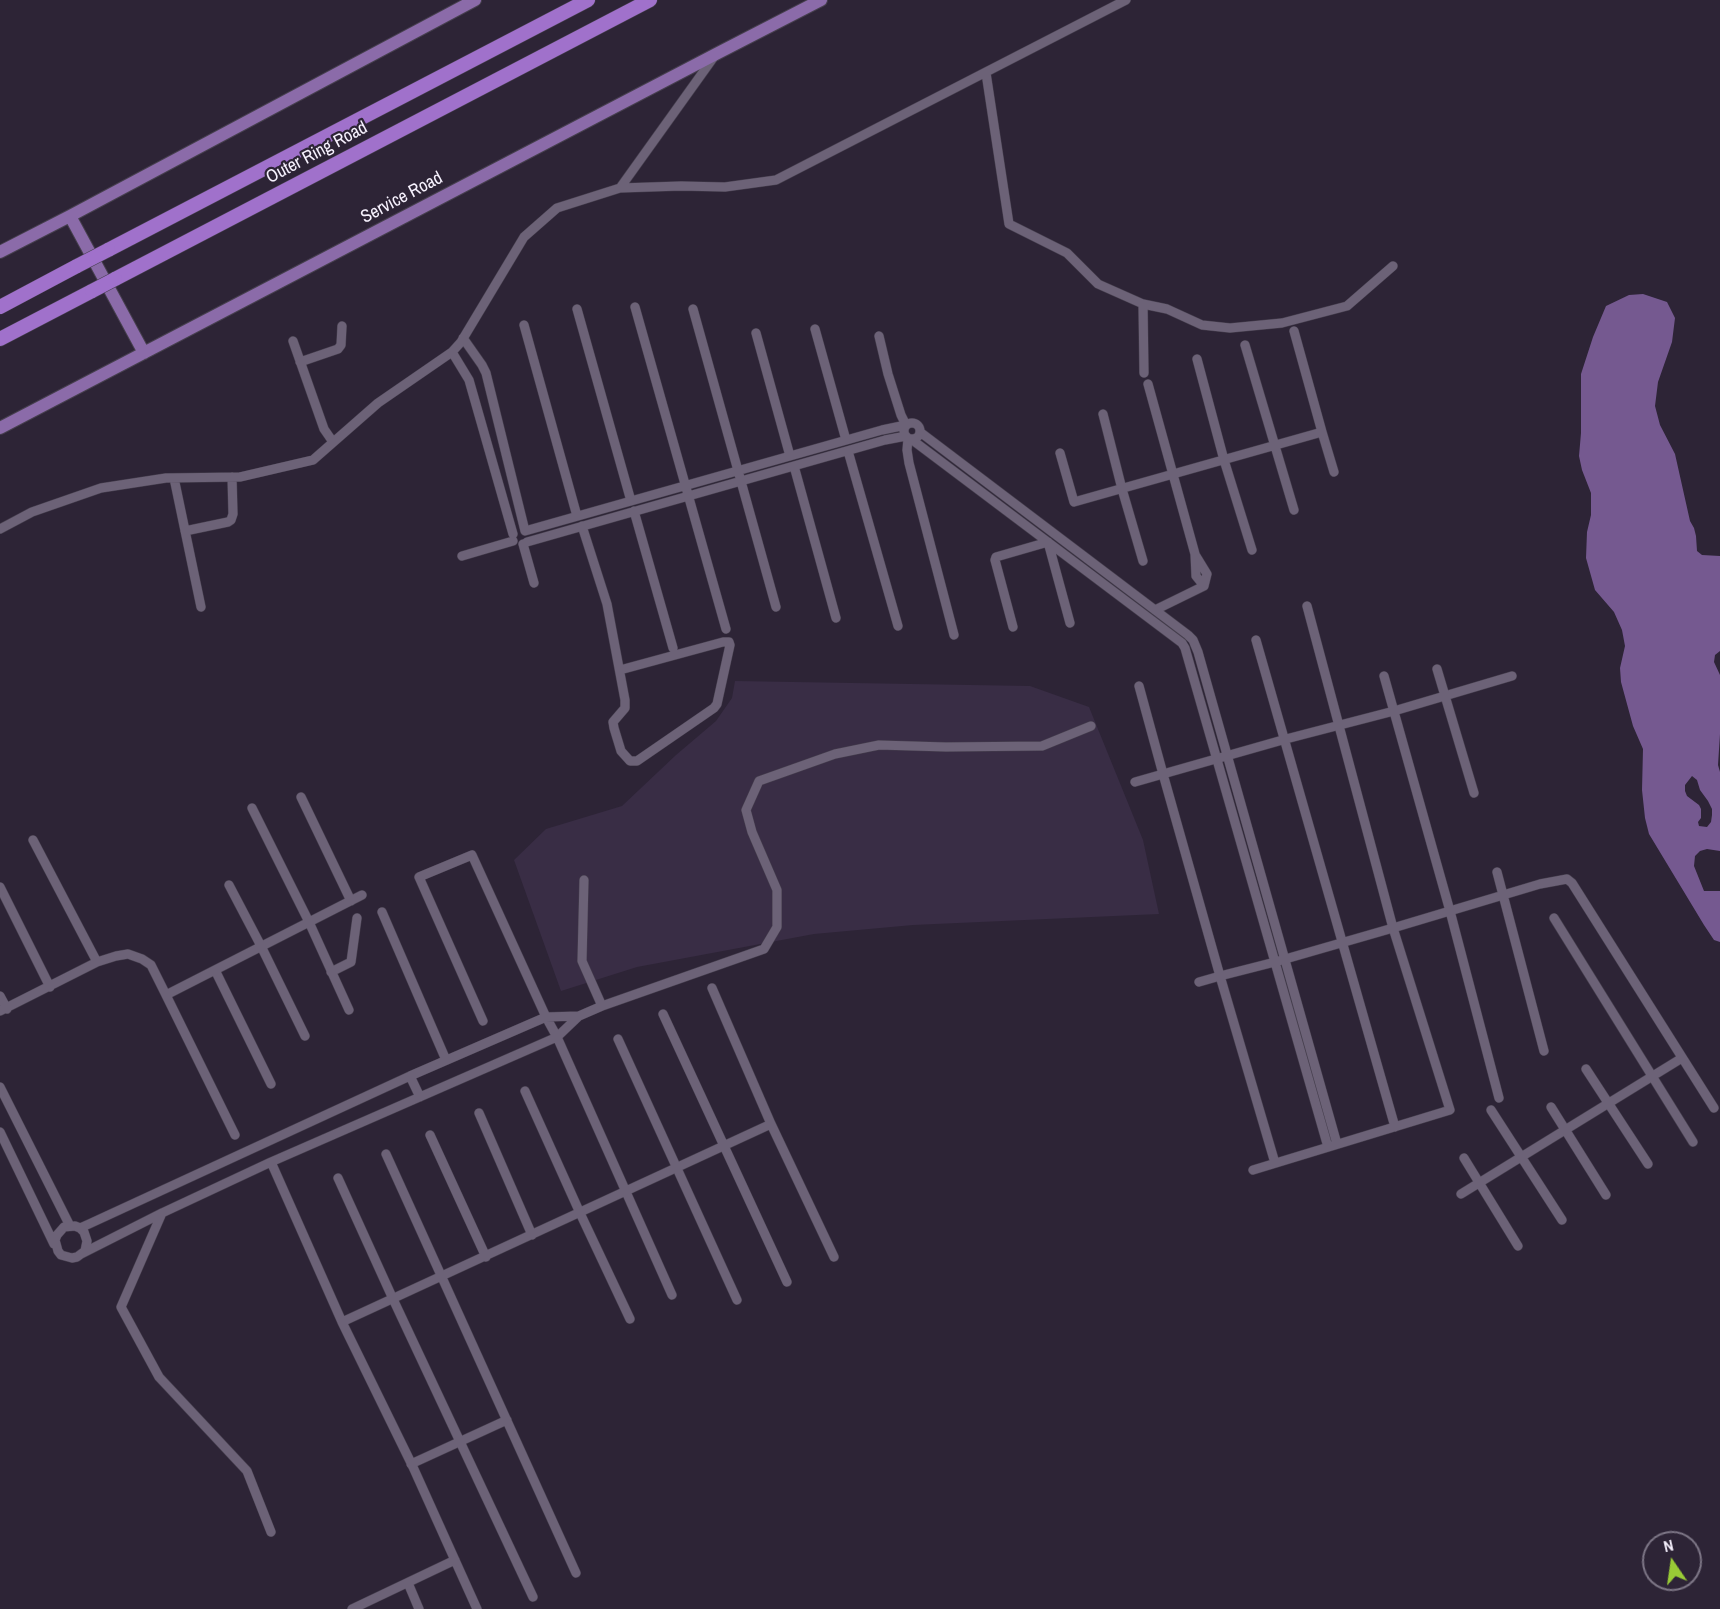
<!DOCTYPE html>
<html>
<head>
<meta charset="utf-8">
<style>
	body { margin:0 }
	#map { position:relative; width:1720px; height:1609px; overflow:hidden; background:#2d2436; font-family:"Archivo Narrow",sans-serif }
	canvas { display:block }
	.north { position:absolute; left:1642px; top:1531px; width:60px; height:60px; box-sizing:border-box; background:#2d2436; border:2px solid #7d7686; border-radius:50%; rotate:347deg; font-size:16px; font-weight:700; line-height:24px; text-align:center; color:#f6f1fd }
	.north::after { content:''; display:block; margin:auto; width:21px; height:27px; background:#99cb36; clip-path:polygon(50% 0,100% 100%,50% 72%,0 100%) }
</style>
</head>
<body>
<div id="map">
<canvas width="1720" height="1609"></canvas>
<div class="north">N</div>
</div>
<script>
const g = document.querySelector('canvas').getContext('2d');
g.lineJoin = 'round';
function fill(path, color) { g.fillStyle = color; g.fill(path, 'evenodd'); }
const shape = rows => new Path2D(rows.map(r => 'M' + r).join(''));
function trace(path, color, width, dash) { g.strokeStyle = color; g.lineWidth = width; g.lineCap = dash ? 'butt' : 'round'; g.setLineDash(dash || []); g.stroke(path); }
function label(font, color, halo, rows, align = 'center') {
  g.font = font + ' "Archivo Narrow",sans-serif'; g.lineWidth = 4.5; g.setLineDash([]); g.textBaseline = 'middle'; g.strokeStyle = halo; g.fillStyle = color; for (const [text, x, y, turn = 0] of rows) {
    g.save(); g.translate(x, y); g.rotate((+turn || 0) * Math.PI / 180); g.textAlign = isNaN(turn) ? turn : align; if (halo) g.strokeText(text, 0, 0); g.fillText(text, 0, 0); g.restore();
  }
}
fill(shape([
	[735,681,1030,686,1089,707,1143,840,1159,914,913,925,814,934,637,967,561,991,514,860,546,829,622,806,676,755,716,721,732,698]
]), '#392d45');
fill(shape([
	[1643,294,1667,302,1675,318,1672,342,1658,382,1655,406,1660,425,1675,454,1690,521,1694,528,1696,536,1697,551,1702,555,1720,556,1720,651,1715,655,1714,662,1720,675,1720,734,1718,765,1720,772,1720,851,1707,849,1700,851,1695,856,1694,866,1704,891,1720,891,1720,942,1714,940,1704,925,1649,834,1645,818,1642,790,1643,749,1633,726,1621,682,1620,668,1625,646,1622,630,1614,612,1595,590,1586,558,1587,532,1591,515,1591,493,1582,470,1579,456,1581,433,1581,374,1593,337,1606,306,1629,295],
	[1692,776,1697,780,1700,790,1708,801,1712,809,1712,815,1711,822,1707,827,1699,826,1698,822,1701,818,1701,809,1699,805,1687,796,1685,791,1685,785]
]), '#755990');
const minor = shape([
	[986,73,1009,224,1067,253,1098,284,1143,304,1144,373],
	[620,188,716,54],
	[1143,304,1167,309,1202,325,1230,328,1282,323,1347,306,1393,266],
	[635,307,726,629],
	[577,309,631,501],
	[693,309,776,607],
	[524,325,577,516],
	[815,329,846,440],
	[756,333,790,456],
	[463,338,482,365,486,373,525,531,882,430,906,425,901,415,888,374,879,336],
	[293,341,324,429,333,442],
	[1245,345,1294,510],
	[452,352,469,380,513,534],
	[1197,359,1224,460,1252,550],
	[300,362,338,349,341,345,342,326],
	[1148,384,1195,554,1196,576,1204,586,1155,610],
	[1103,414,1122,489,1143,561],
	'904 431a8 8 0 1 1 16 0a8 8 0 1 1-16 0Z',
	[920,432,1188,635,1193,640,1198,652,1337,1144],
	[1322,432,1334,472],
	[908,438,907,450,909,463,954,635],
	[911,439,1182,643,1185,648,1328,1147],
	[848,451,898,626],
	[1060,453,1074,502,1322,432,1294,331],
	[794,466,836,618],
	[174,478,201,607],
	[634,511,673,648],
	[582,526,607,604,625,700,625,708,613,722,614,728,621,751,630,761,637,761,714,708,717,704,730,645,729,642,723,642,620,670],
	[0,529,32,512,101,488,166,478,240,477,313,460,378,403,452,352,461,342,524,237,557,208,620,188,681,186,725,187,776,180,1126,0],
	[185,531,228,522,231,520,233,514,232,477],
	[527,542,885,440,906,436],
	[523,544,534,583],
	[462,556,513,541],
	[1196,556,1207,574,1204,586],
	[1307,606,1393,928,1540,884,1567,879,1572,883,1714,1108],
	[1013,627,995,560,996,557,1048,542,1070,623],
	[1256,640,1395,1127],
	[1437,669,1474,793],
	[1384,676,1450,911,1499,1098],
	[1135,782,1163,774,1139,686],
	[301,797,351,901],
	[252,808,309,922,349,1010],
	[33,840,97,962],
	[1497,872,1544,1051],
	[584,880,582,961,602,1006],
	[229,885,261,946,305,1036],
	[0,887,50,987],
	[382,912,446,1060],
	[1554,918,1693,1142],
	[215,970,271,1084],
	[331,972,351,962,357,918],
	[1199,982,1220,976,1275,1163],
	[712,988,771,1124,834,1257],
	[166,995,235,1135],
	[0,996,7,1009],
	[0,1011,97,962,116,956,128,954,142,959,151,965,166,995,362,895],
	[663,1014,787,1282],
	[483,1021,419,877,472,855,546,1017,557,1037,672,1295],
	[618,1039,737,1300],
	[1586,1069,1648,1164],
	[410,1076,420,1097],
	[0,1087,70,1226],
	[525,1091,580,1213,630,1319],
	[1551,1107,1606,1195],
	[1491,1110,1562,1220],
	[479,1113,532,1235],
	[0,1132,54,1244],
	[430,1135,486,1257],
	[386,1154,576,1573],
	[1464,1158,1518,1246],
	[271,1162,342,1322,413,1467,477,1609],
	[1253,1170,1450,1110,1393,928,1275,962,1220,976,1163,774,1286,739,1394,711,1512,676],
	[338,1178,393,1299,533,1597],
	[1461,1194,1682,1058],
	[162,1213,121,1307,159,1377,247,1471,271,1532],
	[80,1228,84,1232,87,1241,85,1251,77,1257,72,1258,61,1255,58,1251,55,1240,57,1235,64,1227,75,1226,80,1228,89,1224,410,1076,546,1017,579,1016],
	[81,1254,162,1213,271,1162,557,1037,579,1016,602,1006,764,949,777,927,777,890,752,832,746,810,759,781,835,754,879,745,946,747,1042,746,1091,726],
	[342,1322,771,1124],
	[411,1464,507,1420],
	[408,1583,419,1609],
	[352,1609,455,1560]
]);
const major = shape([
	[70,216,144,353],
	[0,252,70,216,475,0],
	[0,428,718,53,821,0]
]);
const highway = shape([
	[108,250,588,0],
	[115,279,650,0],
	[0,307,77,266],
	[0,339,92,291]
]);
trace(minor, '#463f4e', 10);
trace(major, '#463f4e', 14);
trace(highway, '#463f4e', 15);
trace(minor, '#6c6277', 9);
trace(major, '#8b6ba9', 12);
trace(highway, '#a071cb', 14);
const highwayBridge = shape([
	[77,266,108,250],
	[92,291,115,279]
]);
trace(highwayBridge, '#463f4e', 15, []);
trace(highwayBridge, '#a071cb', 14);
label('18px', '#f6f1fd', '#2d2436', [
	["Outer Ring Road",317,153,-28],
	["Service Road",402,198,-28]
]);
</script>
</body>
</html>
